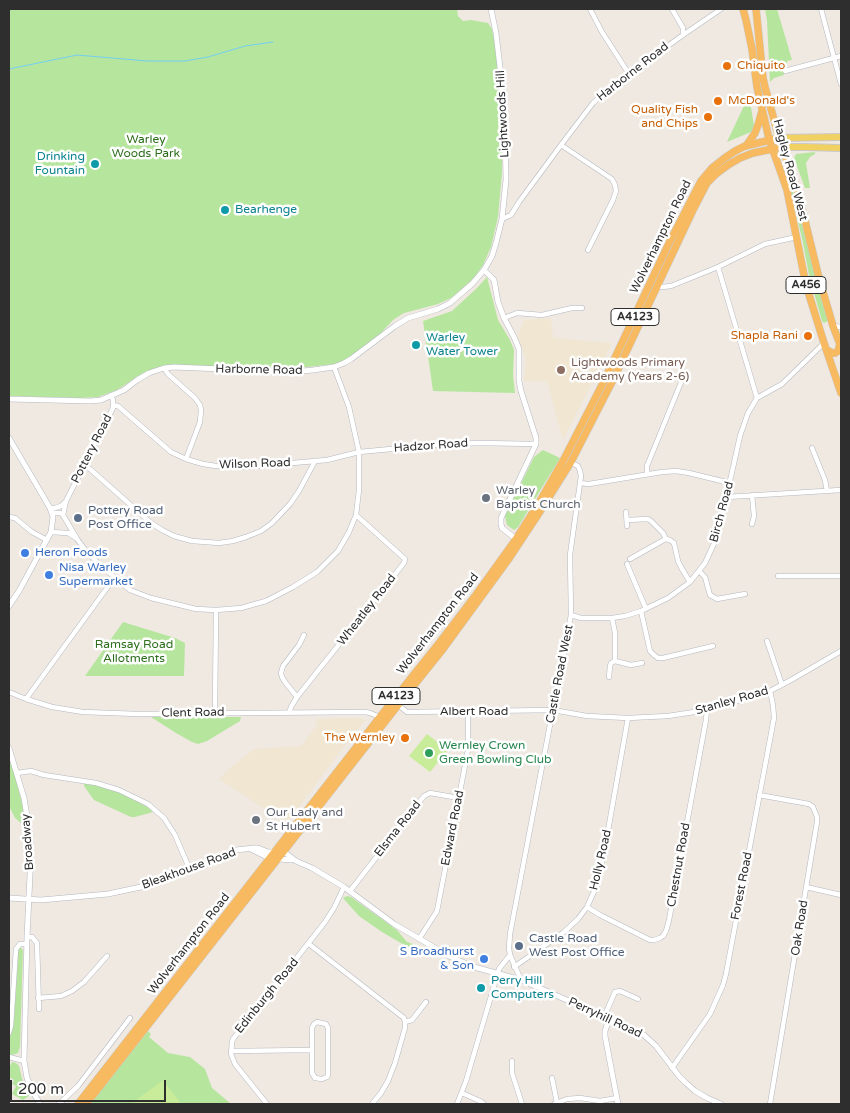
<!DOCTYPE html>
<html>
<head>
<meta charset="utf-8">
<style>
	body { margin:0 }
	#map { position:relative; width:850px; height:1113px; overflow:hidden; background:#efe9e1; font-family:"Varela Round",sans-serif }
	canvas { display:block }
	.frame { position:absolute; inset:0; border:10px solid #2e2e2e; pointer-events:none }
	.scale { position:absolute; left:10px; top:1080px; width:156px; height:22px; box-sizing:border-box; border:2px solid #2e2e2e; border-top:0; padding-left:6px; font-size:15px; line-height:18px; white-space:nowrap; color:#2e2e2e; -webkit-text-stroke:4px #fff; paint-order:stroke }
</style>
</head>
<body>
<div id="map">
<canvas width="850" height="1113"></canvas>
<div class="frame"></div>
<div class="scale">200 m</div>
</div>
<script>
const g = document.querySelector('canvas').getContext('2d');
g.lineJoin = 'round';
function fill(path, color) { g.fillStyle = color; g.fill(path, 'evenodd'); }
const shape = rows => new Path2D(rows.map(r => 'M' + r).join(''));
function trace(path, color, width, dash) { g.strokeStyle = color; g.lineWidth = width; g.lineCap = dash ? 'butt' : 'round'; g.setLineDash(dash || []); g.stroke(path); }
function label(font, color, halo, rows, align = 'center') {
  g.font = font + ' "Varela Round",sans-serif'; g.lineWidth = 5; g.setLineDash([]); g.textBaseline = 'middle'; g.strokeStyle = halo; g.fillStyle = color; for (const [text, x, y, turn = 0] of rows) {
    g.save(); g.translate(x, y); g.rotate((+turn || 0) * Math.PI / 180); g.textAlign = isNaN(turn) ? turn : align; if (halo) g.strokeText(text, 0, 0); g.fillText(text, 0, 0); g.restore();
  }
}
fill(shape([
	[551,318,553,338,612,343,563,440,547,381,524,381,526,360,518,336,524,320],
	[360,718,365,720,336,757,287,823,219,779,230,768,254,749,301,746,317,725,316,719]
]), '#f0e6d1');
fill(shape([
	[9,9,457,9,458,16,463,21,471,20,488,23,492,29,497,55,502,130,502,173,498,217,491,247,483,265,474,278,451,298,438,304,404,313,393,320,381,333,357,352,346,360,335,364,307,367,273,368,169,365,147,371,135,378,117,390,98,397,79,398,9,396],
	[765,9,777,9,792,60,787,61,787,65,783,68,784,75,774,78,770,82,767,20],
	[749,95,754,126,751,132,727,142],
	[815,152,815,154,810,157,806,163,810,188,805,188,794,158,796,154],
	[791,184,828,321,824,323,822,321,809,275,802,238,789,186],
	[487,277,498,320,510,340,514,350,513,375,515,393,433,391,423,321,452,311,477,288],
	[543,450,560,458,518,527,514,530,507,525,505,516,534,457],
	[123,622,175,638,185,643,184,676,85,676],
	[151,717,241,717,240,721,207,741,198,744,192,742,176,733],
	[9,759,14,772,22,803,26,827,15,818,9,806],
	[85,783,102,786,127,796,149,808,153,812,135,817,131,817,94,800,84,786,84,784],
	[347,896,351,897,397,930,407,942,427,949,425,954,413,950,382,932,359,916,343,898],
	[19,946,23,950,20,1047,18,1053,12,1055,9,1054,9,1040,14,1019,17,975,18,950],
	[148,1031,151,1034,149,1037,168,1053,190,1057,205,1069,212,1088,230,1103,238,1104,90,1104],
	[12,1062,16,1063,19,1066,23,1082,29,1096,23,1100,12,1094,16,1086,12,1084,14,1080,9,1077,9,1068]
]), '#b6e59e');
fill(shape([
	[427,734,448,750,430,772,409,756],
	[163,1080,181,1104,131,1104]
]), '#c9ec9a');
trace(shape([
	[9,69,77,55,147,61,185,61,208,57,245,46,273,42]
]), '#75cff0', 1);
const minor = shape([
	[590,9,602,32,629,74],
	[672,9,683,28,683,35],
	[821,9,841,84],
	[785,71,841,56],
	[561,145,612,179,615,185,616,191,613,200,588,250],
	[502,219,511,215,519,202,561,145,593,103,607,91,629,74,683,35,721,9],
	[718,267,757,398],
	[658,285,662,287,671,286,718,267,765,244,797,237],
	[504,318,517,313,542,315,572,308,582,308],
	[833,326,841,327],
	[164,368,168,374,195,398,200,405,201,410,200,422,186,459],
	[113,405,118,406,171,452,186,459,203,464,216,466,246,467,327,460,359,452,434,445,480,443,536,444],
	[812,448,825,480,827,491],
	[84,466,90,469,151,523,162,530,174,536,192,541,219,543,233,541,246,537,261,531,272,523,290,504,299,491,315,461],
	[647,474,647,466,682,380],
	[580,483,589,484,662,472,676,471,689,473,730,483],
	[727,497,841,490],
	[50,508,55,508,61,506,66,501],
	[626,512,627,526],
	[52,513,60,513,63,515,77,539,86,551,100,565,130,590,151,598,196,609,216,610,241,608,266,601,293,587,317,572,338,551,349,532,356,515,359,490,359,452,349,407,334,367],
	[63,515,66,501,113,408,113,400,111,395],
	[9,517,15,518,32,532,47,540],
	[627,520,648,519,651,521,663,533,666,539],
	[752,524,754,516,752,495],
	[51,532,68,533,76,538],
	[630,559,662,541,666,539,670,540,674,543,678,561,682,569,690,582],
	[627,564,646,609],
	[699,571,705,577,710,595,717,599,745,594],
	[778,576,841,576],
	[641,611,650,651,654,655,658,658,663,658,713,646],
	[571,615,581,618,612,618,625,616,641,611,668,598,690,582,705,563,718,535,740,436,748,413,757,398,782,384,824,343],
	[612,618,615,633,615,661],
	[767,641,782,685],
	[609,677,610,666,611,663,615,661,631,665,642,663],
	[9,692,26,699,52,707,83,712,138,714,365,712,370,713,380,717],
	[297,697,285,682,282,677,281,673,283,666,299,645,304,635],
	[26,699,115,577],
	[398,705,407,712,553,710,587,716,628,718,668,716,707,710,770,691,791,680,841,651],
	[215,713,216,610],
	[289,713,291,707,297,697,404,563,405,559,356,515],
	[17,773,31,771,44,775,96,783,119,790,148,804,164,818,175,835,190,870],
	[759,795,809,804,813,807,817,817,817,822,770,1104],
	[806,887,841,895],
	[350,891,424,796,430,793,459,798],
	[587,907,600,915,650,940,654,940,660,938,663,936,666,931,669,920,706,720,707,710],
	[27,937,32,937,37,943,39,1009],
	[419,939,437,911,468,750,468,711],
	[309,944,404,1018,405,1022,405,1028,395,1063,388,1081,381,1093,372,1104],
	[514,967,564,932,578,919,587,907,597,885,604,853,628,718],
	[521,980,510,955,509,948,510,934,571,615,570,555,581,476,580,471,578,466,570,462],
	[38,998,61,996,72,991,84,982,107,956],
	[604,1017,615,992,620,991,638,999],
	[317,1022,326,1024,328,1028,328,1075,327,1077,322,1079,315,1078,312,1073,312,1028,314,1024,317,1022],
	[405,1022,412,1020,426,1002],
	[9,1033,11,1026,16,949,20,944,27,944],
	[231,1051,312,1050],
	[9,1057,24,1061],
	[512,1061,512,1073,522,1104],
	[672,1068,710,1014,723,985,726,974,774,718,773,705,770,691],
	[552,1078,557,1103],
	[462,1093,482,1102,484,1104],
	[59,1104,78,1086,130,1018],
	[267,1104,235,1064,231,1054,232,1042,233,1039,325,922,334,908,344,887],
	[457,1104,466,1081,499,969,510,955],
	[554,1104,567,1099,580,1098,600,1101,617,1098]
]);
const tertiary = shape([
	[484,270,494,280,498,302,504,318,514,337,519,349,519,381,521,391,536,438,536,444,501,518,501,524,502,528,516,539],
	[9,399,91,401,101,400,124,390,137,380,149,373,164,368,174,367,292,372,313,370,334,367,344,363,351,359,395,326,408,318,438,309,450,303,472,284,484,270,492,256,496,243,502,219,506,180,505,129,501,76,496,33,491,9],
	[9,438,50,508,53,517,51,532,19,591,9,606],
	[9,748,24,798,30,835,31,854,27,937,24,1061,27,1078,33,1092,40,1104],
	[251,849,269,858,291,860],
	[9,898,41,900,108,894,150,885,190,870,236,850,254,848,258,848,268,852,284,852,296,861,312,868,344,887,394,924,449,956,474,967,521,980,535,986,619,1023,644,1035,656,1046,679,1076,686,1083,695,1091,707,1098,721,1104],
	[609,1019,605,1031,605,1036,618,1104]
]);
const primary = shape([
	[779,138,841,137],
	[782,147,805,147,841,148]
]);
const trunk = shape([
	[743,9,746,20,752,49,757,87,769,139,787,190,806,285,824,343,841,393],
	[756,9,763,78,765,87,779,138,798,192,819,278,833,326,841,347],
	[746,146,755,133,758,125,762,111],
	[827,350,832,353,835,353,838,351,840,344],
	[78,1104,380,717,440,642,475,596,516,539,540,501,564,459,604,381,668,245,701,181,712,168,726,157,735,151,745,146,779,138],
	[86,1104,398,705,443,649,508,560,539,513,571,462,612,382,693,210,707,183,716,174,728,165,740,158,753,153,782,147]
]);
trace(minor, '#b4b7c1', 5.5);
trace(tertiary, '#b4b7c1', 6);
trace(primary, '#c9c9c9', 8);
trace(trunk, '#c9c9c9', 8);
trace(minor, '#fff', 4.5);
trace(tertiary, '#fff', 5);
trace(primary, '#f2d163', 6);
trace(trunk, '#f8ba60', 7);
for (const [x, y, r, color] of [
	[727,66,5,"#e8710a"],
	[718,101,5,"#e8710a"],
	[708,117,5,"#e8710a"],
	[95,164,5,"#0f9aa8"],
	[225,210,5,"#0f9aa8"],
	[808,336,5,"#e8710a"],
	[416,345,5,"#0f9aa8"],
	[561,370,5,"#8d6e63"],
	[486,498,5,"#6b7280"],
	[78,518,5,"#5c6f8a"],
	[25,553,5,"#3f7fe0"],
	[49,575,5,"#3f7fe0"],
	[405,738,5,"#e8710a"],
	[429,753,5,"#2e9e5b"],
	[256,820,5,"#6b7280"],
	[519,946,5,"#5c6f8a"],
	[484,959,5,"#3f7fe0"],
	[481,988,5,"#0f9aa8"]
]) { const dot = new Path2D(); dot.arc(x, y, r, 0, 2 * Math.PI); g.fillStyle = color; g.fill(dot); trace(dot, '#fff', 2); }
for (const [x, y, w] of [
	[806,285,40],
	[635,317,48],
	[396,696,48]
]) { const box = new Path2D(); box.roundRect(x - w / 2, y - 8.5, w, 17, 4); g.fillStyle = '#fff'; g.fill(box); trace(box, '#2e2e2e', 1); }
label('bold 11px', '#2e2e2e', null, [
	["A456",806,285],
	["A4123",635,317],
	["A4123",396,696]
]);
label('12px', '#c56008', '#fff', [
	["Chiquito",737,66,"left"],
	["McDonald's",728,101,"left"],
	["Quality Fish",698,110],
	["and Chips",698,124],
	["Shapla Rani",798,336],
	["The Wernley",395,738]
], 'right');
label('12px', '#2e2e2e', '#fff', [
	["Harborne Road",633,72,-38],
	["Lightwoods Hill",503,114,-93],
	["Hagley Road West",790,170,75],
	["Wolverhampton Road",661,237,-64],
	["Harborne Road",259,370,1],
	["Hadzor Road",431,446,-4],
	["Pottery Road",92,449,-63],
	["Wilson Road",255,464,-2],
	["Birch Road",722,512,-75],
	["Wheatley Road",367,610,-52],
	["Wolverhampton Road",438,624,-52],
	["Castle Road West",560,674,-79],
	["Stanley Road",732,701,-16],
	["Albert Road",474,712],
	["Clent Road",193,713,-1],
	["Edward Road",453,828,-79],
	["Elsma Road",398,829,-52],
	["Broadway",28,842,-94],
	["Holly Road",601,860,-77],
	["Chestnut Road",679,865,-80],
	["Bleakhouse Road",189,869,-20],
	["Forest Road",742,886,-79],
	["Oak Road",800,928,-81],
	["Wolverhampton Road",189,944,-52],
	["Edinburgh Road",267,996,-51],
	["Perryhill Road",605,1018,25]
]);
label('12px', '#2c6e1b', '#fff', [
	["Warley",146,140],
	["Woods Park",146,154],
	["Ramsay Road",134,645],
	["Allotments",134,659]
]);
label('12px', '#0d838f', '#fff', [
	["Drinking",85,157,"right"],
	["Fountain",85,171,"right"],
	["Bearhenge",235,210],
	["Warley",426,338],
	["Water Tower",426,352],
	["Perry Hill",491,981],
	["Computers",491,995]
], 'left');
label('12px', '#785e54', '#fff', [
	["Lightwoods Primary",571,363],
	["Academy (Years 2-6)",571,377]
], 'left');
label('12px', '#5b616d', '#fff', [
	["Warley",496,491],
	["Baptist Church",496,505],
	["Our Lady and",266,813],
	["St Hubert",266,827]
], 'left');
label('12px', '#4e5e75', '#fff', [
	["Pottery Road",88,511],
	["Post Office",88,525],
	["Castle Road",529,939],
	["West Post Office",529,953]
], 'left');
label('12px', '#366cbe', '#fff', [
	["Heron Foods",35,553],
	["Nisa Warley",59,568],
	["Supermarket",59,582],
	["S Broadhurst",474,952,"right"],
	["& Son",474,966,"right"]
], 'left');
label('12px', '#27864d', '#fff', [
	["Wernley Crown",439,746],
	["Green Bowling Club",439,760]
], 'left');
</script>
</body>
</html>
